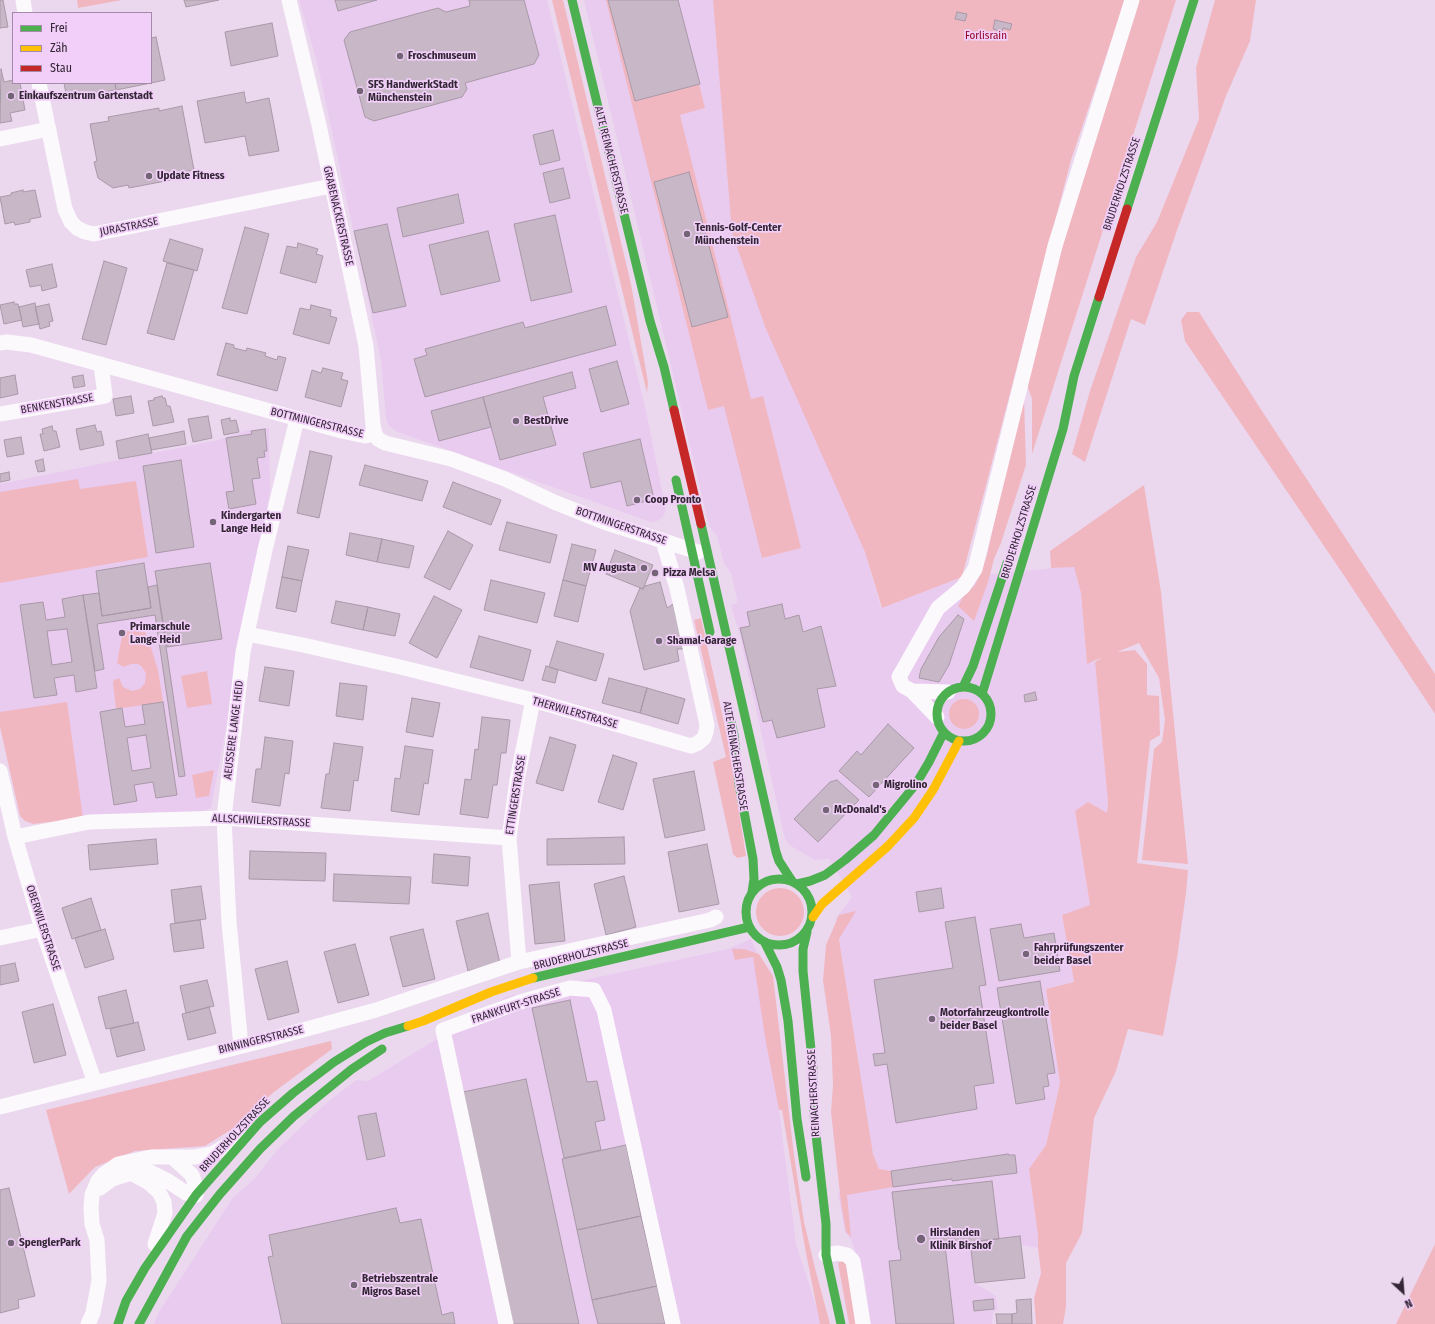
<!DOCTYPE html>
<html>
<head>
<meta charset="utf-8">
<style>
	body { margin:0 }
	#map { position:relative; width:1435px; height:1324px; overflow:hidden; background:#ebd8ef; font-family:"Fira Sans Condensed",sans-serif }
	canvas { display:block }
	.legend { position:absolute; left:12px; top:12px; width:140px; height:72px; box-sizing:border-box; background:#f1cff8; border:1px solid #a58baa; margin:0; padding:5px 7px; list-style:none; font-size:12px; color:#332635 }
	.legend li { display:flex; align-items:center; gap:8px; height:20px }
	.legend b { width:20px; border:1px solid #a58baa }
	.north { position:absolute; left:1383px; top:1272px; width:40px; height:40px; -webkit-text-stroke:3px #f1cff8; paint-order:stroke; rotate:154deg; font-size:11px; font-weight:700; line-height:16px; text-align:center; color:#332635 }
	.north::after { content:''; display:block; margin:auto; width:14px; height:18px; background:#332635; clip-path:polygon(50% 0,100% 100%,50% 72%,0 100%) }
</style>
</head>
<body>
<div id="map">
<canvas width="1435" height="1324"></canvas>
<ul class="legend">
<li><b style="height:5px;background:#4caf50"></b>Frei</li>
<li><b style="height:5px;background:#ffc107"></b>Zäh</li>
<li><b style="height:5px;background:#c62828"></b>Stau</li>
</ul>
<div class="north">N</div>
</div>
<script>
const g = document.querySelector('canvas').getContext('2d');
g.lineJoin = 'round';
function fill(path, color) { g.fillStyle = color; g.fill(path, 'evenodd'); }
const shape = rows => new Path2D(rows.map(r => 'M' + r).join(''));
function trace(path, color, width, dash) { g.strokeStyle = color; g.lineWidth = width; g.lineCap = dash ? 'butt' : 'round'; g.setLineDash(dash || []); g.stroke(path); }
function label(font, color, halo, rows, align = 'center') {
  g.font = font + ' "Fira Sans Condensed",sans-serif'; g.lineWidth = 3.5; g.setLineDash([]); g.textBaseline = 'middle'; g.strokeStyle = halo; g.fillStyle = color; for (const [text, x, y, turn = 0] of rows) {
    g.save(); g.translate(x, y); g.rotate((+turn || 0) * Math.PI / 180); g.textAlign = isNaN(turn) ? turn : align; if (halo) g.strokeText(text, 0, 0); g.fillText(text, 0, 0); g.restore();
  }
}
fill(shape([
	[299,0,547,0,646,411,666,511,662,518,657,521,651,522,406,435,396,431,389,426,386,419,381,360,317,62],
	[584,0,713,0,721,89,865,552,881,608,962,577,1074,566,1081,593,1087,663,1095,662,1102,733,1108,802,1107,813,1075,811,1090,905,1062,915,1074,982,1046,989,1060,1083,1046,1145,1029,1169,1038,1236,1038,1248,1021,1245,1019,1236,970,1242,975,1283,996,1296,997,1310,993,1312,992,1324,871,1324,864,1274,851,1240,845,1232,838,1193,893,1187,879,1169,873,1154,839,938,836,918,852,897,829,859,815,860,791,846,786,841,784,835,738,628,734,616,731,605,738,603,733,582,732,575,724,563,717,536,709,526],
	[269,428,270,493,211,808,199,813,161,812,83,818,0,712,0,484,218,440,248,430],
	[751,939,760,960,796,1244,822,1324,154,1324,159,1312,232,1199,256,1177,277,1150,324,1105,356,1080,368,1081,506,997,728,949]
]), '#e9cbf0');
fill(shape([
	[77,0,122,0,78,8],
	[552,0,563,0,631,284,648,382,647,393],
	[606,0,678,0,705,108,680,115,751,399,763,396,801,548,762,558,724,406,708,410],
	[713,0,1125,0,1071,160,962,577,882,608,865,552,766,329,732,233],
	[1137,0,1176,0,1032,454,1032,399,1027,385,1068,215],
	[1215,0,1256,0,1250,41,1226,96,1176,233,1145,325,1131,319,1085,462,1072,454,1090,391,1136,257,1157,222,1199,119,1196,68],
	[1187,312,1199,312,1260,408,1435,674,1435,714,1345,577,1185,341,1181,320],
	[1024,397,1026,465,1001,543,994,559,988,582,974,621,958,606,963,597,975,585,981,573,987,555,1004,478],
	[78,479,80,489,136,481,148,557,0,583,0,492],
	[1144,485,1161,592,1188,864,1142,860,1154,749,1162,742,1165,720,1159,678,1139,643,1117,652,1135,650,1147,664,1147,695,1159,696,1160,735,1150,741,1137,863,1188,870,1186,893,1177,958,1163,1036,1128,1029,1116,1071,1094,1118,1082,1233,1066,1263,1066,1307,1063,1324,1036,1324,1034,1298,1041,1273,1038,1248,1038,1236,1029,1169,1046,1145,1060,1083,1046,989,1074,982,1062,915,1090,905,1075,811,1088,802,1107,813,1108,802,1095,662,1103,657,1087,664,1081,593,1074,567,1051,568,1050,551],
	[701,618,727,736,746,856,737,858,733,854,713,762,726,757,694,620],
	[144,630,148,638,158,670,163,702,116,709,113,683,114,680,119,678,123,687,132,691,140,689,145,683,146,673,141,666,138,664,131,664,123,667,117,663,122,636,127,631],
	[207,671,212,704,187,708,181,676],
	'949 714a15 15 0 1 1 30 0a15 15 0 1 1-30 0Z',
	[67,702,83,818,33,824,25,821,20,816,0,727,0,712],
	[214,770,209,796,196,798,192,775],
	'756 912a24 24 0 1 1 48 0a24 24 0 1 1-48 0Z',
	[856,911,839,939,873,1154,879,1169,891,1171,893,1187,847,1195,851,1237,846,1232,841,1203,831,1112,833,1085,831,1036,823,980,826,945,839,915],
	[732,949,744,949,759,954,773,976,794,1155,804,1222,816,1272,830,1324,820,1324,805,1248,782,1110,779,1110,765,1037,753,957,735,960],
	[331,1041,332,1049,274,1092,237,1126,205,1146,135,1151,95,1167,69,1194,46,1110],
	[1435,1244,1435,1324,1396,1324],
	[842,1261,848,1263,858,1324,849,1324,838,1263]
]), '#f1b7c1');
const building = shape([
	[0,0,3,0,8,27,0,28,0,0],
	[184,0,219,0,186,7,184,0],
	[335,0,377,0,338,11,335,0],
	[469,0,524,0,539,55,534,64,465,83,467,89,462,97,374,121,365,117,344,40,350,32,438,8,446,12,470,6,469,0],
	[608,0,678,0,700,84,635,101,608,0],
	[957,12,967,14,965,21,955,19,957,12],
	[995,20,1012,24,1010,30,1003,28,1002,32,993,29,995,20],
	[272,23,278,56,231,66,225,32,272,23],
	[156,37,165,80,151,83,151,38,156,37],
	[1,69,4,82,13,80,13,83,20,83,25,110,10,113,12,121,0,123,1,69],
	[64,83,115,83,116,90,67,99,64,83],
	[115,83,151,83,116,90,115,83],
	[244,92,246,103,269,98,279,151,249,156,245,136,205,143,197,101,244,92],
	[182,106,194,170,170,175,171,180,129,188,128,185,113,188,98,178,94,162,97,161,90,124,109,121,108,117,159,108,159,111,182,106],
	[553,130,560,160,540,165,533,135,553,130],
	[563,168,570,198,550,203,543,173,563,168],
	[689,172,728,317,692,327,654,182,689,172],
	[23,190,23,192,35,190,41,217,30,219,30,222,15,225,14,222,5,224,0,197,11,195,11,193,23,190],
	[458,194,464,223,403,237,397,208,458,194],
	[555,215,572,292,531,301,514,224,555,215],
	[387,224,406,306,373,313,354,231,387,224],
	[245,227,269,234,247,314,222,308,245,227],
	[488,231,500,281,441,295,429,245,488,231],
	[170,239,203,249,197,271,163,261,170,239],
	[298,243,318,249,316,254,323,256,316,283,280,273,287,246,297,248,298,243],
	[104,261,127,268,106,345,82,339,104,261],
	[167,263,194,270,174,340,147,333,167,263],
	[52,264,57,287,42,291,41,285,30,287,26,270,52,264],
	[14,302,14,304,18,304,22,320,4,324,0,305,14,302],
	[35,303,39,324,23,327,19,307,35,303],
	[49,304,53,321,49,322,50,326,40,329,35,307,49,304],
	[311,305,331,310,330,316,337,318,329,344,293,334,300,308,310,310,311,305],
	[606,306,616,345,425,397,414,359,427,355,425,349,523,322,525,328,606,306],
	[226,343,234,345,234,348,246,351,247,348,266,353,265,356,277,360,278,356,286,358,277,391,217,375,226,343],
	[617,361,629,404,601,412,589,369,617,361],
	[323,368,343,373,341,379,348,381,341,407,305,397,312,370,321,373,323,368],
	[572,372,576,388,543,397,556,445,500,460,483,397,572,372],
	[15,375,18,394,0,398,0,378,15,375],
	[83,375,85,386,74,388,72,377,83,375],
	[131,396,134,413,116,416,113,399,131,396],
	[162,396,163,398,165,398,167,406,170,406,174,422,153,426,148,401,154,400,154,398,162,396],
	[483,397,491,427,439,441,431,411,483,397],
	[208,416,212,438,193,442,188,419,208,416],
	[230,418,230,421,236,420,239,432,224,435,221,420,230,418],
	[95,425,97,432,101,431,104,445,80,450,76,429,95,425],
	[52,426,53,431,56,431,60,447,44,451,40,434,43,434,42,429,52,426],
	[265,429,267,451,264,451,265,457,257,458,260,478,252,479,256,504,229,509,226,492,234,491,226,438,252,434,251,431,265,429],
	[184,431,186,444,151,450,149,438,184,431],
	[148,434,152,453,119,459,116,441,148,434],
	[21,437,24,454,7,457,4,440,21,437],
	[640,439,654,499,627,506,621,481,591,488,583,453,640,439],
	[310,451,332,456,319,518,297,513,310,451],
	[43,459,45,471,38,472,35,461,43,459],
	[181,460,194,547,156,553,143,466,181,460],
	[365,465,428,481,422,501,359,485,365,465],
	[9,472,10,480,0,482,0,474,9,472],
	[453,482,501,500,491,525,443,507,453,482],
	[507,522,557,535,550,563,499,550,507,522],
	[448,531,473,545,450,590,424,577,448,531],
	[350,533,382,539,377,562,346,555,350,533],
	[382,539,414,546,409,568,377,562,382,539],
	[572,544,596,550,586,586,563,580,572,544],
	[288,546,309,550,302,581,282,577,288,546],
	[615,550,653,565,643,589,606,574,615,550],
	[144,563,151,608,102,616,96,571,144,563],
	[210,563,222,639,167,647,155,571,210,563],
	[282,577,302,581,296,612,276,608,282,577],
	[491,580,545,593,537,623,484,610,491,580],
	[563,580,586,586,578,622,554,616,563,580],
	[660,582,667,608,673,604,684,649,677,649,679,661,644,670,630,611,640,588,643,589,645,586,660,582],
	[157,585,185,776,179,777,155,615,97,624,104,669,95,671,83,595,99,593,102,616,151,608,148,587,157,585],
	[83,595,97,688,76,692,74,675,54,678,57,695,34,698,20,605,43,602,46,620,65,617,62,599,83,595],
	[67,629,72,662,52,665,47,631,67,629],
	[434,596,462,610,437,658,409,643,434,596],
	[336,601,368,607,363,630,331,623,336,601],
	[782,604,785,619,799,615,803,632,821,626,836,686,817,689,825,727,777,738,772,720,763,722,740,628,750,626,747,612,782,604],
	[368,607,400,614,395,636,363,630,368,607],
	[958,615,964,619,949,665,939,682,919,678,921,669,939,637,958,615],
	[479,636,531,650,523,681,470,667,479,636],
	[557,641,604,654,596,681,549,667,557,641],
	[546,666,558,670,555,683,542,680,546,666],
	[265,667,294,671,289,706,259,701,265,667],
	[609,678,647,688,640,713,602,703,609,678],
	[340,683,367,686,363,720,336,716,340,683],
	[647,688,685,699,678,724,640,713,647,688],
	[1035,692,1037,700,1025,702,1024,695,1035,692],
	[412,698,440,703,433,737,406,732,412,698],
	[163,702,177,795,156,798,153,782,134,785,137,801,114,805,100,712,122,708,125,727,145,724,142,705,163,702],
	[146,735,151,768,132,771,127,738,146,735],
	[482,717,510,720,506,753,501,753,497,785,493,785,488,818,460,814,465,779,471,780,475,749,478,750,482,717],
	[888,724,914,748,869,797,839,771,857,751,861,755,888,724],
	[265,737,293,741,289,774,285,773,280,806,252,802,256,769,261,769,265,737],
	[550,737,576,745,563,791,536,783,550,737],
	[334,743,363,747,358,781,354,780,350,811,321,808,326,774,329,774,334,743],
	[405,746,433,750,428,784,424,783,419,815,391,811,395,778,400,779,405,746],
	[613,755,637,763,623,810,598,802,613,755],
	[694,771,705,830,665,838,653,779,694,771],
	[837,780,859,800,818,842,794,819,830,782,837,780],
	[624,837,625,864,547,865,547,839,624,837],
	[156,839,158,864,90,870,88,845,156,839],
	[707,844,719,904,679,912,668,852,707,844],
	[250,851,326,853,325,881,249,879,250,851],
	[434,854,470,857,468,886,432,883,434,854],
	[334,874,411,877,409,904,333,901,334,874],
	[624,876,636,927,606,935,594,884,624,876],
	[559,882,565,941,535,944,529,885,559,882],
	[201,886,206,919,175,923,171,890,201,886],
	[941,888,944,908,919,912,916,892,941,888],
	[91,898,101,930,72,939,62,908,91,898],
	[488,913,500,963,468,971,456,921,488,913],
	[975,917,986,985,979,986,994,1083,974,1086,977,1109,896,1123,887,1064,875,1066,873,1054,885,1053,874,980,953,968,945,922,975,917],
	[200,920,204,948,174,952,170,924,200,920],
	[1021,924,1024,938,1054,933,1060,971,999,981,990,929,1021,924],
	[105,929,114,959,85,968,75,938,105,929],
	[423,929,435,979,403,987,390,937,423,929],
	[355,944,369,995,338,1003,324,952,355,944],
	[287,961,299,1012,268,1020,255,969,287,961],
	[15,963,19,981,0,985,0,966,15,963],
	[207,980,214,1006,186,1013,180,986,207,980],
	[1040,981,1055,1073,1047,1074,1049,1086,1043,1087,1045,1099,1016,1104,997,988,1040,981],
	[126,990,134,1023,106,1029,98,997,126,990],
	[570,1000,587,1082,597,1081,605,1120,595,1122,601,1150,564,1158,532,1008,570,1000],
	[53,1004,66,1055,34,1063,22,1012,53,1004],
	[209,1007,216,1033,188,1040,182,1014,209,1007],
	[138,1022,145,1050,117,1057,110,1029,138,1022],
	[526,1079,579,1324,513,1324,463,1092,526,1079],
	[376,1113,385,1156,367,1160,358,1116,376,1113],
	[626,1145,641,1216,577,1230,562,1159,626,1145],
	[1008,1154,1009,1155,1015,1155,1017,1173,952,1181,952,1179,893,1187,891,1171,1008,1154],
	[992,1181,999,1239,945,1245,954,1324,896,1324,889,1261,901,1260,900,1250,899,1250,892,1192,992,1181],
	[9,1188,35,1296,18,1300,19,1308,0,1313,0,1190,9,1188],
	[396,1208,400,1223,421,1219,442,1315,453,1312,455,1324,282,1324,268,1257,273,1256,269,1235,396,1208],
	[641,1216,657,1286,592,1300,577,1230,641,1216],
	[1020,1236,1025,1278,975,1283,970,1242,1020,1236],
	[657,1286,665,1324,598,1324,592,1300,657,1286],
	[993,1299,994,1309,974,1311,973,1301,993,1299],
	[1031,1299,1032,1324,1012,1324,1012,1314,1017,1313,1016,1300,1031,1299],
	[996,1314,1012,1314,1012,1324,997,1324,996,1314]
]);
fill(building, '#c8b7c6');
trace(building, '#a999a8', 1);
trace(shape([
	[23,0,25,13],
	[289,0,319,125,366,346,373,425,375,434,378,439,385,443,451,459,505,479,554,502,604,522,698,552],
	[39,83,65,209,71,222,77,228,85,232,94,234,331,186],
	[0,139,49,129],
	[0,343,7,342,31,345,342,431,365,436,375,434],
	[0,414,105,396,101,364],
	[247,634,303,645,400,667,533,700,691,746,698,743,704,738,706,732,707,725,677,588,663,541],
	[912,691,948,692],
	[937,717,912,691,903,686,899,677,938,608,963,587,975,569,1055,246,1132,0],
	[0,771,15,837,42,929,95,1083],
	[15,837,89,822,224,818,509,838],
	[0,938,42,929],
	[519,962,509,838,517,780,533,700],
	[241,1046,229,922,224,818,243,652,265,550,297,419],
	[0,1107,270,1039,376,1010,519,962,710,920,716,917],
	[136,1172,150,1172,168,1181,186,1193,196,1195,195,1184,192,1175,173,1158],
	[100,1188,112,1179,131,1173,148,1182,159,1192,164,1202,165,1213,155,1244],
	[826,1255,838,1253,847,1255,853,1261,863,1324],
	[88,1324,93,1313,99,1281,97,1240,92,1224,91,1208,92,1195,98,1181,104,1174,118,1164,151,1157,194,1157,212,1154,229,1144,239,1134],
	[506,1324,443,1030,520,1002,570,988,594,990,604,1010,673,1324]
]), '#fcf9fd', 15);
trace(shape([
	[572,0,650,321,664,367,674,410],
	[1127,209,1194,0],
	[676,480,710,632],
	[701,524,776,852,779,861,792,881],
	[963,687,973,666,1007,563],
	'937 714a27 27 0 1 1 54 0a27 27 0 1 1-54 0Z',
	[982,694,1063,429,1074,376,1099,297],
	[728,708,734,735,739,785,753,859,754,879,752,892],
	'746 912a33 33 0 1 1 66 0a33 33 0 1 1-66 0Z',
	[797,884,810,881,825,875,845,860,874,835,916,784,929,762,944,732],
	[807,932,803,949,803,971,813,1069,814,1117,826,1224,826,1255,841,1324],
	[765,943,777,967,781,980,788,1021,797,1119,806,1177],
	[533,978,749,927],
	[118,1324,126,1301,145,1268,196,1195,260,1122,293,1093,334,1062,366,1042,385,1033,408,1026],
	[139,1324,187,1236,220,1194,260,1149,294,1116,352,1069,382,1049]
]), '#4caf50', 9);
trace(shape([
	[813,917,822,904,888,846,914,818,933,790,959,741],
	[408,1026,423,1021,491,992,533,978]
]), '#ffc107', 9);
trace(shape([
	[1099,297,1127,209],
	[674,410,701,524]
]), '#c62828', 9);
for (const [x, y, r, color] of [
	[400,56,4,"#736476"],
	[360,91,4,"#736476"],
	[11,96,4,"#736476"],
	[149,176,4,"#736476"],
	[687,234,4,"#736476"],
	[516,421,4,"#736476"],
	[637,500,4,"#736476"],
	[213,522,4,"#736476"],
	[644,568,4,"#736476"],
	[655,573,4,"#736476"],
	[122,633,4,"#736476"],
	[659,641,4,"#736476"],
	[876,785,4,"#736476"],
	[826,810,4,"#736476"],
	[1026,954,4,"#736476"],
	[932,1019,4,"#736476"],
	[921,1239,5,"#736476"],
	[11,1243,4,"#736476"],
	[354,1285,4,"#736476"]
]) { const dot = new Path2D(); dot.arc(x, y, r, 0, 2 * Math.PI); g.fillStyle = color; g.fill(dot); trace(dot, '#f1cff8', 1.5); }
label('11px', '#930522', '#f1cff8', [
	["Forlisrain",986,36]
]);
label('bold 11px', '#332635', '#f1cff8', [
	["Froschmuseum",408,56],
	["SFS HandwerkStadt",368,85],
	["Münchenstein",368,98],
	["Einkaufszentrum Gartenstadt",19,96],
	["Update Fitness",157,176],
	["Tennis-Golf-Center",695,228],
	["Münchenstein",695,241],
	["BestDrive",524,421],
	["Coop Pronto",645,500],
	["Kindergarten",221,516],
	["Lange Heid",221,529],
	["MV Augusta",636,568,"right"],
	["Pizza Melsa",663,573],
	["Primarschule",130,627],
	["Lange Heid",130,640],
	["Shamal-Garage",667,641],
	["Migrolino",884,785],
	["McDonald's",834,810],
	["Fahrprüfungszenter",1034,948],
	["beider Basel",1034,961],
	["Motorfahrzeugkontrolle",940,1013],
	["beider Basel",940,1026],
	["Hirslanden",930,1233],
	["Klinik Birshof",930,1246],
	["SpenglerPark",19,1243],
	["Betriebszentrale",362,1279],
	["Migros Basel",362,1292]
], 'left');
label('11px', '#332635', '#f1cff8', [
	["ALTE REINACHERSTRASSE",611,160,76],
	["BRUDERHOLZSTRASSE",1122,184,-72],
	["GRABENACKERSTRASSE",338,216,77],
	["JURASTRASSE",129,227,-11],
	["BENKENSTRASSE",57,404,-10],
	["BOTTMINGERSTRASSE",317,423,14],
	["BOTTMINGERSTRASSE",621,526,19],
	["BRUDERHOLZSTRASSE",1019,532,-73],
	["THERWILERSTRASSE",575,713,16],
	["AEUSSERE LANGE HEID",234,730,-83],
	["ALTE REINACHERSTRASSE",735,756,81],
	["ETTINGERSTRASSE",516,795,-81],
	["ALLSCHWILERSTRASSE",261,821,3],
	["OBERWILERSTRASSE",43,928,72],
	["BRUDERHOLZSTRASSE",581,955,-14],
	["FRANKFURT-STRASSE",516,1006,-18],
	["BINNINGERSTRASSE",261,1040,-14],
	["REINACHERSTRASSE",814,1093,-93],
	["BRUDERHOLZSTRASSE",235,1135,-47]
]);
</script>
</body>
</html>
